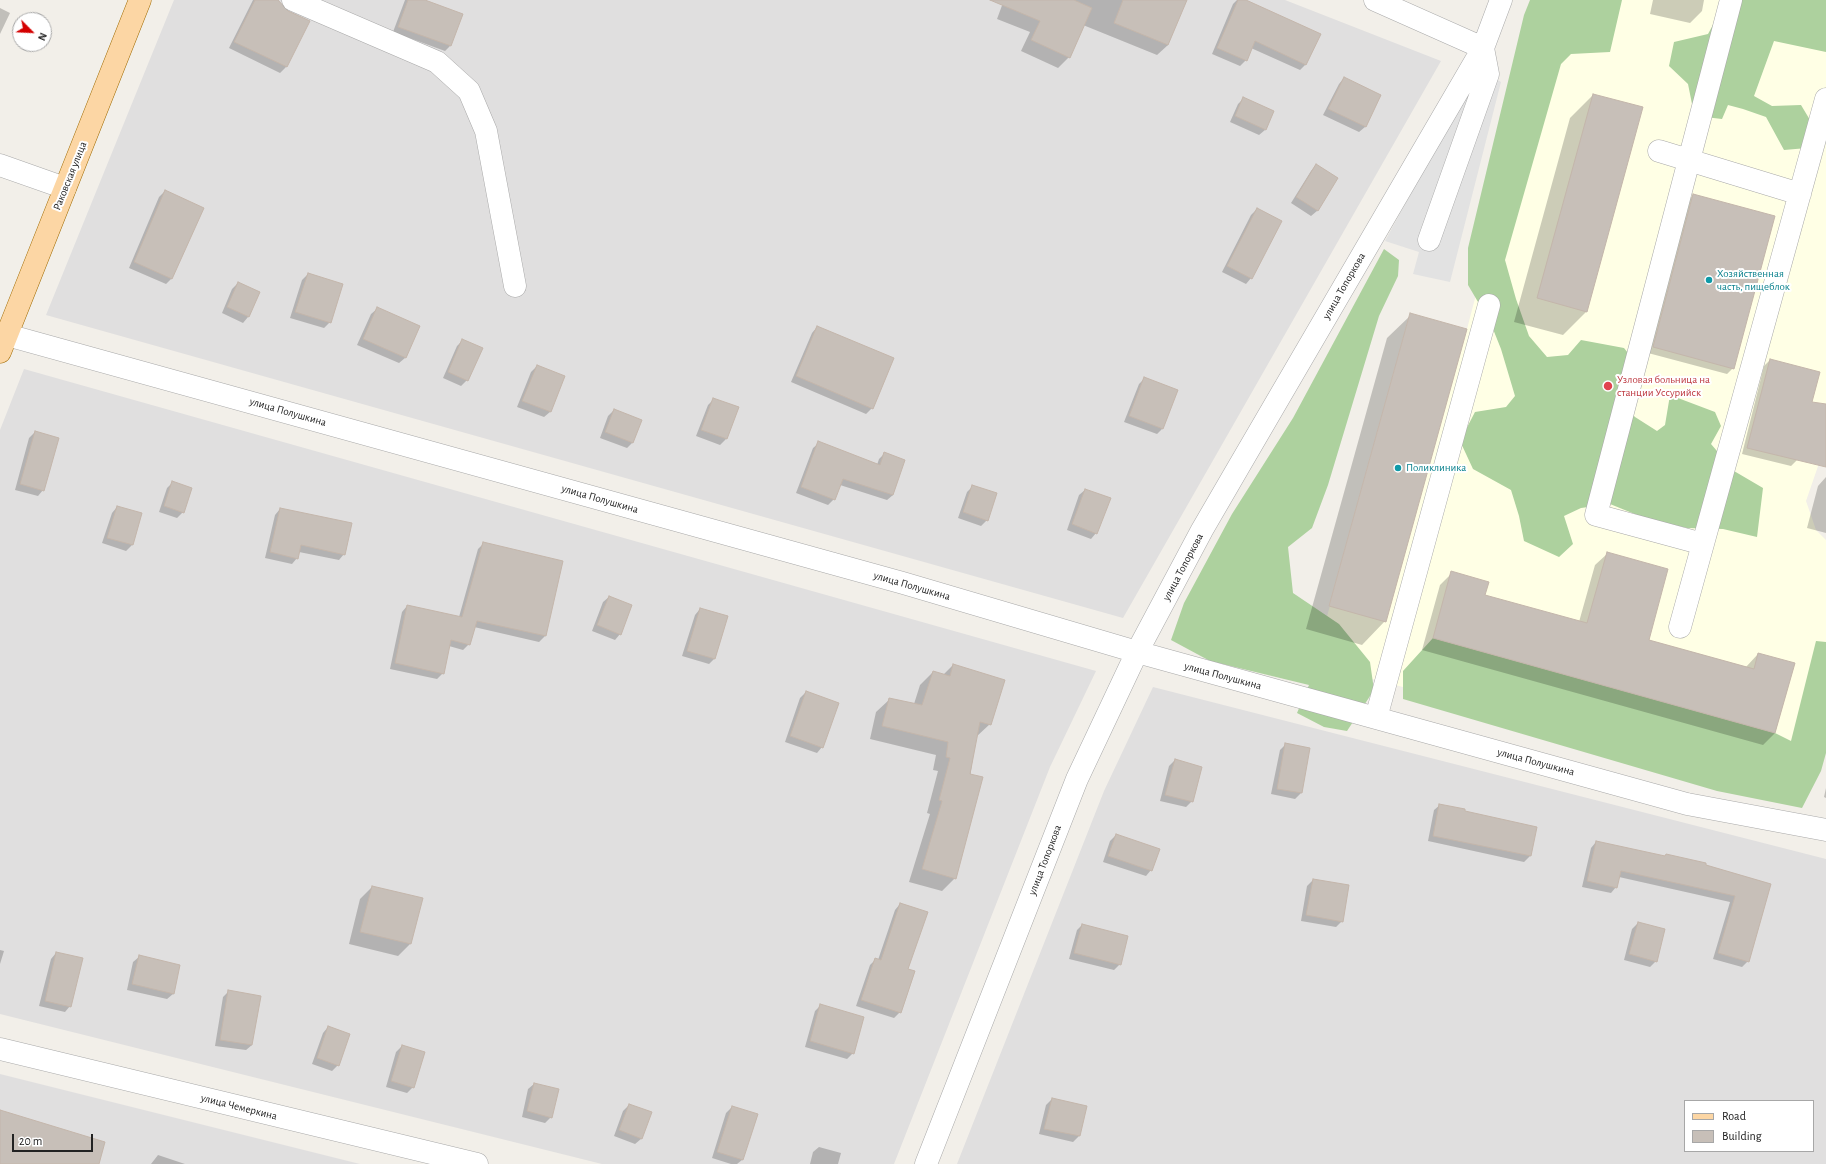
<!DOCTYPE html>
<html>
<head>
<meta charset="utf-8">
<style>
	body { margin:0 }
	#map { position:relative; width:1826px; height:1164px; overflow:hidden; background:#f2efe9; font-family:"Alegreya Sans",sans-serif }
	canvas { display:block }
	.legend { position:absolute; left:1684px; top:1100px; width:130px; height:52px; box-sizing:border-box; background:#fff; border:1px solid #a7a7a7; margin:0; padding:5px 7px; list-style:none; font-size:12px; color:#222 }
	.legend li { display:flex; align-items:center; gap:8px; height:20px }
	.legend b { width:20px; border:1px solid #a7a7a7 }
	.north { position:absolute; left:12px; top:12px; width:40px; height:40px; box-sizing:border-box; background:#fff; border:1px solid #a7a7a7; border-radius:50%; rotate:114deg; font-size:11px; font-weight:700; line-height:16px; text-align:center; color:#222 }
	.north::after { content:''; display:block; margin:auto; width:14px; height:18px; background:#d40000; clip-path:polygon(50% 0,100% 100%,50% 72%,0 100%) }
	.scale { position:absolute; left:12px; top:1134px; width:81px; height:18px; box-sizing:border-box; border:2px solid #222; border-top:0; padding-left:5px; font-size:12px; line-height:14px; white-space:nowrap; color:#222; -webkit-text-stroke:3px #fff; paint-order:stroke }
</style>
</head>
<body>
<div id="map">
<canvas width="1826" height="1164"></canvas>
<ul class="legend">
<li><b style="height:5px;background:#fcd6a4"></b>Road</li>
<li><b style="height:11px;background:#c7bfb8"></b>Building</li>
</ul>
<div class="north">N</div>
<div class="scale">20 m</div>
</div>
<script>
const g = document.querySelector('canvas').getContext('2d');
g.lineJoin = 'round';
function fill(path, color) { g.fillStyle = color; g.fill(path, 'evenodd'); }
const shape = rows => new Path2D(rows.map(r => 'M' + r).join(''));
function trace(path, color, width, dash) { g.strokeStyle = color; g.lineWidth = width; g.lineCap = dash ? 'butt' : 'round'; g.setLineDash(dash || []); g.stroke(path); }
function label(font, color, halo, rows, align = 'center') {
  g.font = font + ' "Alegreya Sans",sans-serif'; g.lineWidth = 4; g.setLineDash([]); g.textBaseline = 'middle'; g.strokeStyle = halo; g.fillStyle = color; for (const [text, x, y, turn = 0] of rows) {
    g.save(); g.translate(x, y); g.rotate((+turn || 0) * Math.PI / 180); g.textAlign = isNaN(turn) ? turn : align; if (halo) g.strokeText(text, 0, 0); g.fillText(text, 0, 0); g.restore();
  }
}
fill(shape([
	[174,0,1285,0,1441,61,1123,618,46,315],
	[24,369,1096,671,1050,767,894,1164,602,1164,0,1014,0,430],
	[1153,687,1826,859,1826,1164,957,1164,1104,791],
	[1685,1101,1813,1101,1813,1151,1685,1151],
	[0,1074,360,1164,0,1164]
]), '#e0dfdf');
fill(shape([
	[1547,0,1826,0,1826,443,1806,501,1816,530,1826,540,1826,661,1789,787,1314,664,1410,313,1467,329,1534,72]
]), '#ffffe5');
fill(shape([
	[1530,0,1622,0,1610,52,1571,54,1561,64,1505,260,1516,299,1529,336,1547,357,1568,355,1581,340,1624,348,1632,358,1619,400,1635,417,1657,431,1665,425,1670,395,1715,412,1721,426,1711,444,1734,471,1763,488,1757,537,1723,529,1687,528,1647,519,1610,504,1581,508,1564,516,1573,544,1559,557,1524,541,1519,516,1511,490,1473,469,1460,441,1475,412,1506,407,1515,396,1501,349,1491,324,1468,285,1468,248,1524,15],
	[1741,0,1826,0,1826,52,1774,41,1754,96,1772,106,1801,105,1810,120,1807,148,1784,150,1766,117,1743,109,1728,105,1722,119,1705,117,1693,109,1688,84,1669,66,1674,42,1708,34,1720,12],
	[1384,249,1399,260,1398,276,1379,316,1328,485,1312,528,1288,547,1293,593,1339,624,1370,662,1374,690,1347,731,1324,727,1297,713,1309,685,1210,661,1171,640,1184,603,1232,514,1293,418],
	[1433,638,1775,733,1791,741,1816,641,1826,642,1826,753,1821,771,1802,808,1717,791,1403,699,1403,671]
]), '#add19e');
fill(shape([
	[1479,68,1501,82,1450,282,1413,274,1419,252,1385,241]
]), '#e2e2e2');
fill(shape([
	[253,0,276,0,287,12,308,21,286,67,280,73,229,48],
	[405,0,422,0,450,46,445,51,393,32],
	[1004,0,1184,0,1168,45,1157,55,1083,25,1069,57,1058,68,1021,51,1030,32,997,19],
	[1237,0,1243,0,1306,64,1300,70,1251,48,1246,60,1240,66,1212,54,1233,4],
	[1653,0,1704,0,1702,11,1690,23,1650,14],
	[0,8,10,13,0,34],
	[1344,78,1380,96,1365,127,1359,132,1323,115,1339,84],
	[1593,95,1586,312,1563,335,1514,322,1570,118],
	[1244,98,1265,130,1259,135,1230,122,1238,104],
	[1316,165,1337,178,1317,211,1311,216,1291,203,1311,171],
	[165,191,172,278,166,284,129,268,159,197],
	[1693,195,1733,368,1727,374,1648,353,1688,201],
	[1257,209,1251,278,1246,284,1222,272,1251,215],
	[308,274,330,322,324,328,290,318,302,280],
	[238,283,259,292,248,317,243,323,222,313,232,289],
	[377,309,418,327,405,358,399,363,357,345,371,314],
	[1411,315,1385,621,1362,645,1306,629,1387,338],
	[817,327,872,408,866,414,791,382,812,333],
	[462,341,467,380,461,386,443,378,457,346],
	[1770,360,1797,460,1791,466,1742,454,1764,366],
	[537,366,564,377,550,412,544,417,517,407,531,372],
	[1145,378,1162,429,1157,434,1124,422,1139,384],
	[714,399,737,408,726,439,720,445,696,436,708,405],
	[614,410,633,442,627,448,600,438,608,416],
	[35,432,43,490,38,496,15,490,29,438],
	[819,443,877,465,879,459,884,454,893,495,887,500,840,485,834,499,828,505,796,493,813,448],
	[1826,477,1826,533,1807,528,1818,486],
	[173,482,183,512,177,518,159,512,167,488],
	[973,486,987,520,981,526,958,518,967,492],
	[1085,490,1096,533,1091,539,1067,530,1079,495],
	[117,507,141,514,132,545,126,551,102,543,112,513],
	[280,509,344,554,339,560,299,552,297,558,292,564,265,558,275,515],
	[483,544,562,562,545,636,539,642,474,627,469,644,463,650,449,646,443,673,437,679,390,669,402,612,407,606,459,617,478,549],
	[1607,554,1648,640,1746,667,1758,654,1794,664,1775,733,1763,745,1422,650,1440,585,1452,573,1484,596,1579,622,1595,565],
	[609,597,620,634,615,640,592,631,603,602],
	[700,609,715,658,709,664,682,656,695,615],
	[953,665,990,724,976,737,955,878,942,891,909,882,930,814,927,813,938,771,933,770,936,755,870,739,876,712,890,699,914,704,920,685,933,672,943,675],
	[806,692,822,747,817,753,785,742,800,698],
	[1286,744,1309,749,1301,793,1295,799,1271,794,1280,750],
	[1175,760,1192,801,1186,807,1160,801,1169,766],
	[1826,788,1826,798,1824,797],
	[1440,805,1463,812,1536,828,1530,856,1524,862,1428,841,1434,810],
	[1116,835,1151,870,1146,876,1103,862,1110,841],
	[1596,842,1704,865,1770,884,1748,961,1742,967,1713,959,1730,902,1619,877,1616,887,1611,893,1582,887,1591,848],
	[1313,880,1342,921,1336,927,1301,921,1307,886],
	[372,887,422,899,410,944,398,956,349,944,360,899],
	[900,904,907,969,900,1012,894,1018,856,1006,870,965,876,959,878,960,895,910],
	[1638,923,1656,961,1650,967,1624,960,1632,929],
	[1082,925,1120,964,1114,970,1069,959,1077,930],
	[0,950,4,951,0,964],
	[56,953,70,1006,65,1012,39,1006,51,959],
	[139,957,173,994,167,999,127,990,133,962],
	[229,991,252,1045,246,1050,215,1046,223,997],
	[821,1005,853,1053,847,1059,805,1047,815,1011],
	[328,1027,338,1065,332,1071,312,1064,323,1033],
	[402,1046,413,1087,407,1093,386,1087,396,1052],
	[534,1084,551,1117,545,1123,522,1117,528,1089],
	[1052,1099,1085,1107,1079,1136,1073,1142,1039,1134,1046,1105],
	[629,1105,650,1113,641,1139,635,1144,614,1136,623,1111],
	[732,1107,757,1115,742,1160,737,1164,731,1164,712,1158,726,1113],
	[819,1147,841,1153,838,1164,810,1164,813,1152],
	[158,1155,185,1164,151,1164]
]), '#0003');
const building = shape([
	[255,0,278,0,288,11,310,21,287,67,234,42,255,0],
	[408,0,425,0,463,14,451,46,398,27,408,0],
	[990,0,1074,0,1092,8,1070,58,1031,40,1040,21,990,0],
	[1123,0,1187,0,1168,45,1114,23,1123,0],
	[1238,0,1246,0,1321,34,1306,65,1255,41,1247,61,1217,48,1238,0],
	[1344,77,1381,95,1366,127,1328,109,1344,77],
	[1593,94,1643,107,1587,312,1537,298,1593,94],
	[1243,97,1274,111,1266,130,1235,116,1243,97],
	[1316,164,1338,178,1318,211,1296,197,1316,164],
	[165,190,204,208,172,279,134,262,165,190],
	[1693,194,1775,216,1734,369,1653,347,1693,194],
	[1257,208,1282,221,1252,279,1227,266,1257,208],
	[308,273,343,284,331,323,295,312,308,273],
	[238,282,260,292,249,317,227,307,238,282],
	[377,307,420,326,406,358,363,339,377,307],
	[1410,313,1467,329,1386,622,1329,606,1410,313],
	[817,326,894,358,873,409,796,376,817,326],
	[462,339,483,348,468,381,448,372,462,339],
	[1770,359,1820,372,1812,402,1826,404,1826,467,1747,448,1770,359],
	[537,365,565,376,551,412,522,401,537,365],
	[1144,377,1178,390,1163,429,1129,416,1144,377],
	[713,398,739,407,727,439,701,430,713,398],
	[614,409,642,420,633,443,605,432,614,409],
	[35,431,59,438,44,491,20,484,35,431],
	[818,441,880,465,884,452,905,460,893,495,843,479,835,500,801,487,818,441],
	[172,481,192,488,184,513,164,506,172,481],
	[972,485,997,493,988,521,963,512,972,485],
	[1085,489,1111,498,1097,534,1072,524,1085,489],
	[117,506,142,513,133,545,107,538,117,506],
	[280,508,352,523,345,555,301,545,298,559,270,552,280,508],
	[483,542,563,561,546,636,477,621,470,645,451,640,444,674,395,663,407,605,462,617,483,542],
	[1607,552,1668,569,1649,640,1754,669,1758,653,1795,663,1775,733,1433,638,1451,571,1489,582,1485,595,1587,623,1607,552],
	[609,596,632,605,621,635,597,625,609,596],
	[700,608,728,616,715,659,687,651,700,608],
	[953,664,1005,680,991,725,980,722,970,774,983,777,956,879,922,869,942,801,939,800,950,758,946,757,948,742,882,726,889,698,922,705,933,671,950,676,953,664],
	[806,691,839,703,823,748,790,736,806,691],
	[1285,743,1310,748,1302,793,1277,789,1285,743],
	[1175,759,1202,767,1193,802,1165,795,1175,759],
	[1439,804,1465,809,1465,811,1537,827,1531,856,1433,836,1439,804],
	[1116,834,1160,849,1152,871,1108,856,1116,834],
	[1596,841,1665,856,1666,854,1706,863,1706,865,1771,884,1749,962,1718,953,1735,896,1621,871,1617,888,1587,881,1596,841],
	[1313,879,1349,885,1343,922,1306,915,1313,879],
	[372,886,423,898,411,944,360,932,372,886],
	[900,903,928,912,908,969,915,971,901,1013,861,1000,875,958,881,960,900,903],
	[1638,922,1665,929,1657,962,1629,954,1638,922],
	[1082,924,1128,936,1121,965,1074,953,1082,924],
	[56,952,83,958,71,1007,45,1001,56,952],
	[139,955,180,965,174,994,132,984,139,955],
	[228,990,261,996,252,1045,220,1040,228,990],
	[820,1004,864,1017,854,1054,810,1041,820,1004],
	[328,1026,350,1034,339,1066,317,1058,328,1026],
	[402,1045,425,1052,414,1088,391,1081,402,1045],
	[534,1083,559,1089,552,1118,527,1111,534,1083],
	[1052,1098,1087,1106,1080,1136,1044,1129,1052,1098],
	[629,1104,652,1112,642,1139,619,1130,629,1104],
	[732,1106,758,1114,743,1160,717,1152,732,1106],
	[0,1110,105,1142,99,1164,0,1164,0,1110]
]);
fill(building, '#c7bfb8');
trace(building, '#c4b6ab', 1);
const minor = shape([
	[293,0,437,62,469,91,486,131,515,286],
	[1375,0,1483,48,1488,74,1429,240],
	[1659,151,1800,194],
	[0,165,65,188],
	[0,333,903,583,1137,652,1687,804,1826,830],
	[1703,544,1596,515,1731,0],
	[1680,627,1826,99],
	[1376,718,1489,305],
	[0,1049,477,1164],
	[926,1164,1077,779,1137,652,1202,530,1238,468,1483,48,1501,0]
]);
const major = shape([
	[0,352,140,0]
]);
trace(minor, '#a9a9a9', 23);
trace(major, '#a06b00', 23);
trace(minor, '#fff', 22);
trace(major, '#fcd6a4', 22);
for (const [x, y, r, color] of [
	[1709,280,4,"#0f9aa8"],
	[1608,386,5,"#e0444e"],
	[1398,468,4,"#0f9aa8"]
]) { const dot = new Path2D(); dot.arc(x, y, r, 0, 2 * Math.PI); g.fillStyle = color; g.fill(dot); trace(dot, '#fff', 1.5); }
label('11px', '#222', '#fff', [
	["Раковская улица",70,176,-68],
	["улица Топоркова",1344,286,-60],
	["улица Полушкина",288,412,16],
	["улица Полушкина",600,499,16],
	["улица Топоркова",1183,567,-62],
	["улица Полушкина",912,586,16],
	["улица Полушкина",1223,676,15],
	["улица Полушкина",1536,762,15],
	["улица Топоркова",1045,860,-69],
	["улица Чемеркина",239,1107,14]
]);
label('11px', '#0d838f', '#fff', [
	["Хозяйственная",1717,274],
	["часть, пищеблок",1717,287],
	["Поликлиника",1406,468]
], 'left');
label('11px', '#be3a42', '#fff', [
	["Узловая больница на",1617,380],
	["станции Уссурийск",1617,393]
], 'left');
</script>
</body>
</html>
